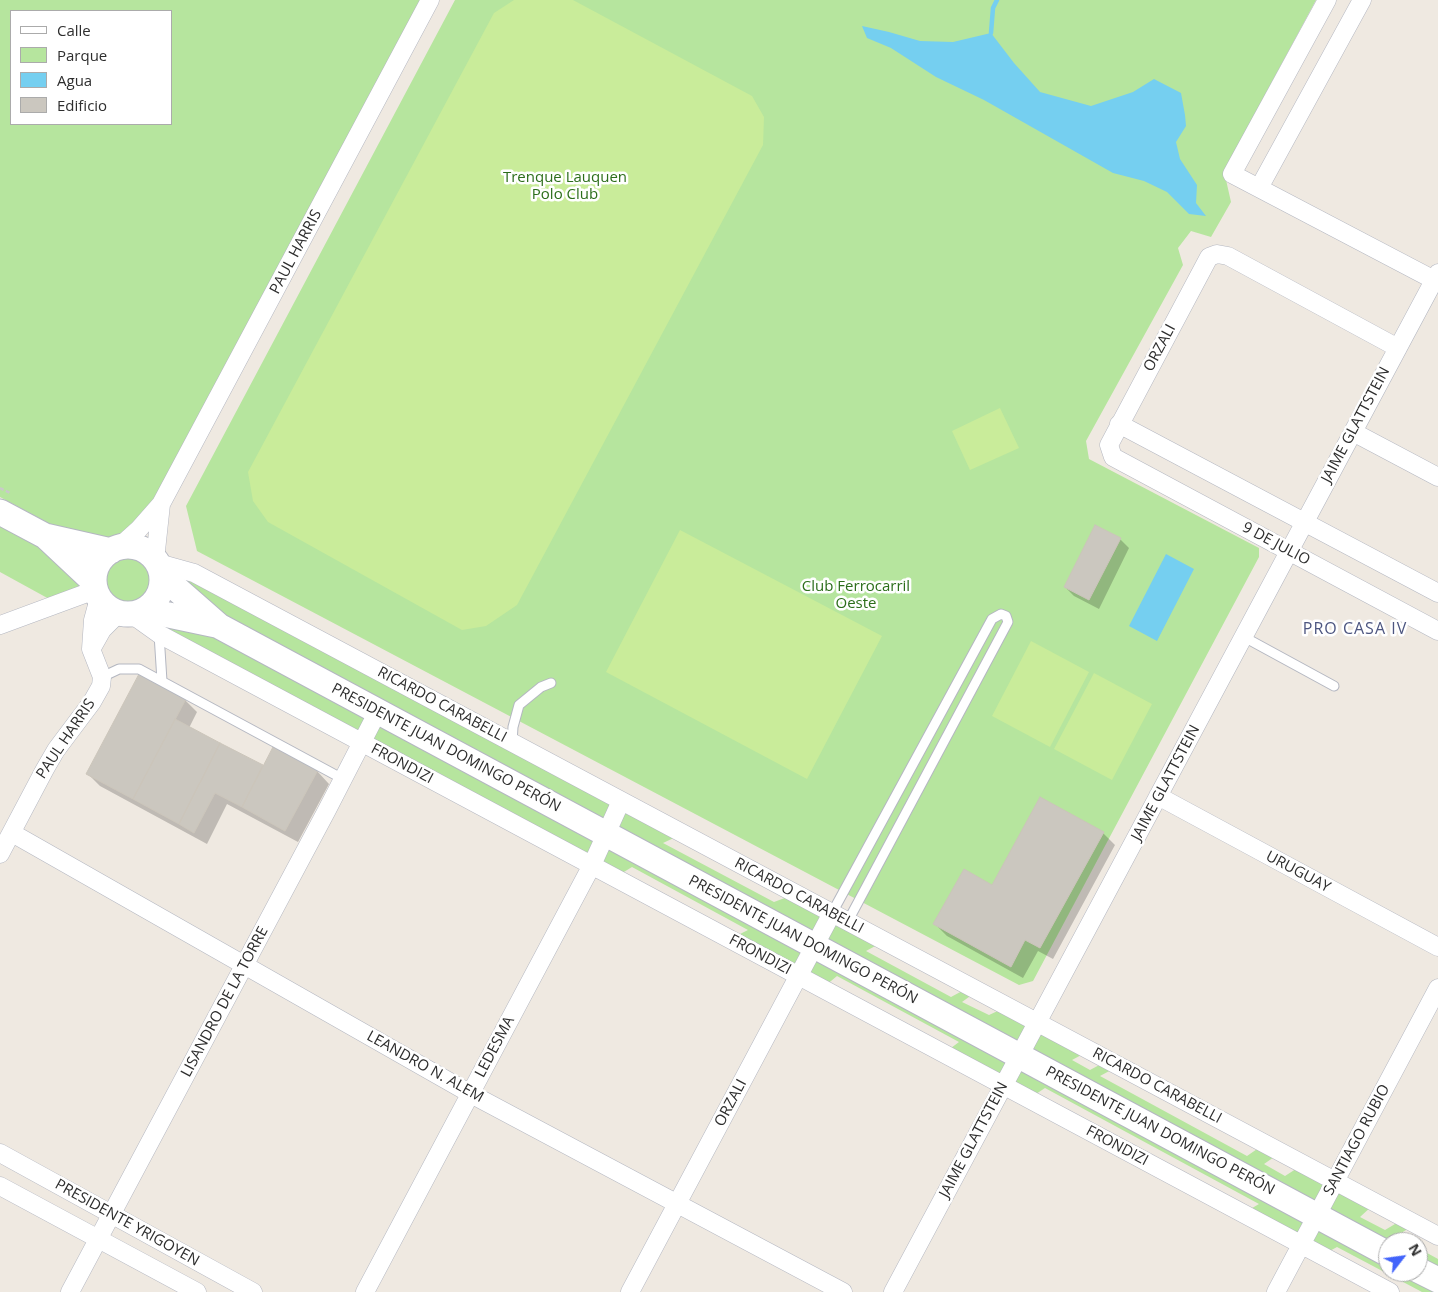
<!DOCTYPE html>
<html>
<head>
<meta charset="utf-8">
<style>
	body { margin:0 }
	#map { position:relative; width:1438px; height:1292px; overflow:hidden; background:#efe9e1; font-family:"Open Sans",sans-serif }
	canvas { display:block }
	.legend { position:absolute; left:10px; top:10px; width:162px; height:115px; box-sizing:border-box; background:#fff; border:1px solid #ababab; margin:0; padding:6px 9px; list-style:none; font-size:15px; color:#2e2e2e }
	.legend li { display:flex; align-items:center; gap:10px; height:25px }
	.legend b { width:25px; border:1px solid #ababab }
	.north { position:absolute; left:1378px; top:1232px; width:50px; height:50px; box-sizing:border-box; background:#fff; border:1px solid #ababab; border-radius:50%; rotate:60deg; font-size:14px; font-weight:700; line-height:20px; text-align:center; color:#2e2e2e }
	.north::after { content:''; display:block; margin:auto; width:18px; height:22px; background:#4264fb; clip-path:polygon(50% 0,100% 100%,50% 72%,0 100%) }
</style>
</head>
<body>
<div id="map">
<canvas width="1438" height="1292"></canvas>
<ul class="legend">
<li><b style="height:6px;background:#fff"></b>Calle</li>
<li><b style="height:14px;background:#b6e59e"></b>Parque</li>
<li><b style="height:14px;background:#75cff0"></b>Agua</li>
<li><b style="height:14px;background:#cbc7bf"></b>Edificio</li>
</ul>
<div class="north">N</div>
</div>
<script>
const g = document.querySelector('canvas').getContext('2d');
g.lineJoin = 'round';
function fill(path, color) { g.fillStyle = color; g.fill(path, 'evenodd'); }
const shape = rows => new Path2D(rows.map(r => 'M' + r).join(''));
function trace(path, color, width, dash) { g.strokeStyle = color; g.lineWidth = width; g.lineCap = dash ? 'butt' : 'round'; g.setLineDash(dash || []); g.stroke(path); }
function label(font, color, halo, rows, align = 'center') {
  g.font = font + ' "Open Sans",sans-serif'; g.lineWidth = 5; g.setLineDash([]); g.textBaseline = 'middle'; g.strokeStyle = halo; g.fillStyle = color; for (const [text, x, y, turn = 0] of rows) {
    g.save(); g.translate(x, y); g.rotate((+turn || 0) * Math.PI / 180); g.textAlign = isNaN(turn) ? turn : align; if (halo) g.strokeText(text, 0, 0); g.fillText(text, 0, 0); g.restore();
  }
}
fill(shape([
	[0,0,422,0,156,505,111,543,61,530,0,497],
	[11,11,171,11,171,124,11,124],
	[455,0,1316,0,1224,171,1231,202,1211,237,1191,231,1178,248,1183,265,1086,441,1089,459,1259,548,1259,557,1033,981,1019,985,197,551,186,506],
	[0,520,26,533,88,588,51,600,0,572],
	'101 580a27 27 0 1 1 54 0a27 27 0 1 1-54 0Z',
	[187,575,678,836,663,843,774,902,790,896,879,944,866,951,951,997,964,990,973,994,962,1002,989,1015,1002,1009,1085,1053,1072,1060,1090,1070,1103,1063,1113,1069,1100,1076,1247,1156,1260,1147,1277,1155,1264,1164,1285,1176,1299,1167,1372,1206,1360,1217,1385,1230,1400,1221,1411,1227,1396,1236,1407,1242,1388,1242,223,620,180,583],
	[168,623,217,633,1388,1260,1388,1272,1410,1272,1438,1292,1422,1292,1337,1247,1326,1253,1247,1211,1259,1204,1045,1088,1033,1096,947,1051,959,1042,837,976,825,986,734,937,748,930,632,867,619,875,163,631],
	[1418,1248,1438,1259,1438,1272,1418,1261]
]), '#b6e59e');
fill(shape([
	[514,0,573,0,752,96,764,117,763,145,517,605,486,626,462,630,268,522,253,501,248,472,494,13],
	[1000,408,1019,448,970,470,952,431],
	[680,530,882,636,807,779,606,672],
	[1031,641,1089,672,1050,747,992,716],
	[1094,673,1152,704,1112,780,1054,749]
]), '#c9ec9a');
fill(shape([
	[862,26,889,32,920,41,953,42,991,33,1014,63,1040,92,1091,106,1133,92,1154,79,1181,93,1185,115,1186,126,1176,142,1180,159,1197,185,1196,203,1206,216,1189,214,1167,192,1144,181,1113,173,984,100,936,77,891,48,867,38],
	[1166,554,1194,569,1157,641,1129,626]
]), '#75cff0');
fill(shape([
	[1120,539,1129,548,1099,609,1074,596,1065,587],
	[185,700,197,712,189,728,264,767,317,771,329,784,298,842,227,804,207,844,100,786,88,774],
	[1103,833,1115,845,1053,959,1038,951,1023,978,947,936,935,924,992,886]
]), '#0003');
trace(shape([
	[991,33,993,8,997,0]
]), '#75cff0', 4.5);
const building = shape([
	[1095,525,1121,538,1089,600,1064,587,1095,525],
	[139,674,186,699,133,799,86,774,139,674],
	[175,719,220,743,179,824,133,799,175,719],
	[220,743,263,765,242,807,215,793,194,833,179,824,220,743],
	[273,747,318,770,285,831,242,807,273,747],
	[1040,797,1104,832,1040,948,1025,940,1011,967,933,924,964,869,992,885,1040,797]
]);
fill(building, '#cbc7bf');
trace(building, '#cbc5ba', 1);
const service = shape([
	[159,634,162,681],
	[1244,637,1334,686],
	[102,677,119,669,139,669,343,779],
	[512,743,513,727,519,705,541,687,551,683],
	[832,913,992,619,1001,614,1006,616,1008,622,848,921]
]);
const minor = shape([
	[1327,0,1232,174,1438,282],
	[1259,188,1362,0],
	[1398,348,1228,256,1217,254,1209,257,1109,445,1113,457,1438,631],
	[1119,424,1438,593],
	[1353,432,1438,477],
	[119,547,139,529,161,504,430,0],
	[155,560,161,504],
	[158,563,194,573,1438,1236],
	[131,614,159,634,1390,1292],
	[0,625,95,590],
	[93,646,102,630,119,613],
	[1158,796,1438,947],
	[12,833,471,1094,843,1292],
	[0,854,45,769,56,750,92,702,101,686,102,677,91,649,93,620,99,598],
	[0,1153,253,1292],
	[0,1186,197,1292],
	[70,1292,327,810,378,711],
	[365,1292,592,865,621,801],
	[630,1292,832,913],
	[893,1292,1438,273],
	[1276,1292,1438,988]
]);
const secondary = shape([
	[0,512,45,536,111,551],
	[45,536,94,582],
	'94 580a34 34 0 1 1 68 0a34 34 0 1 1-68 0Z',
	[162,576,219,626,1388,1254],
	[145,610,216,625],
	[1418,1270,1438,1280]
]);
trace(service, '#b4b7c1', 11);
trace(minor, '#b4b7c1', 19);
trace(secondary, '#b4b7c1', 27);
trace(shape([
	[0,488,10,493]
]), '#c9c9c9', 2.5, [4, 2.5]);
trace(service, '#fff', 9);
trace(minor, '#fff', 18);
trace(secondary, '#fff', 25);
label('15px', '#2c6e1b', '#fff', [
	["Trenque Lauquen",565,178],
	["Polo Club",565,195],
	["Club Ferrocarril",856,587],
	["Oeste",856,604]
]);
label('15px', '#2e2e2e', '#fff', [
	["PAUL HARRIS",296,252,-62],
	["ORZALI",1160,348,-62],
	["JAIME GLATTSTEIN",1356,425,-62],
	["9 DE JULIO",1276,544,28],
	["RICARDO CARABELLI",442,705,28],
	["PAUL HARRIS",66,739,-56],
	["PRESIDENTE JUAN DOMINGO PERÓN",446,748,28],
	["FRONDIZI",402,764,28],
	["JAIME GLATTSTEIN",1166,783,-62],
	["URUGUAY",1298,872,28],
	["RICARDO CARABELLI",799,896,28],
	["PRESIDENTE JUAN DOMINGO PERÓN",803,940,28],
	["FRONDIZI",760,955,28],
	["LISANDRO DE LA TORRE",225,1002,-62],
	["LEDESMA",495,1047,-62],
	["LEANDRO N. ALEM",425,1067,29],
	["RICARDO CARABELLI",1157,1086,28],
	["ORZALI",731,1103,-62],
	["PRESIDENTE JUAN DOMINGO PERÓN",1160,1131,28],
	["JAIME GLATTSTEIN",974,1140,-62],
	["SANTIAGO RUBIO",1357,1140,-62],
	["FRONDIZI",1117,1146,28],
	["PRESIDENTE YRIGOYEN",127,1223,29]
]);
g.letterSpacing = '1px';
label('16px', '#4d5680', '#fff', [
	["PRO CASA IV",1355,629]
]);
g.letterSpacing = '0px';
</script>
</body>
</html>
